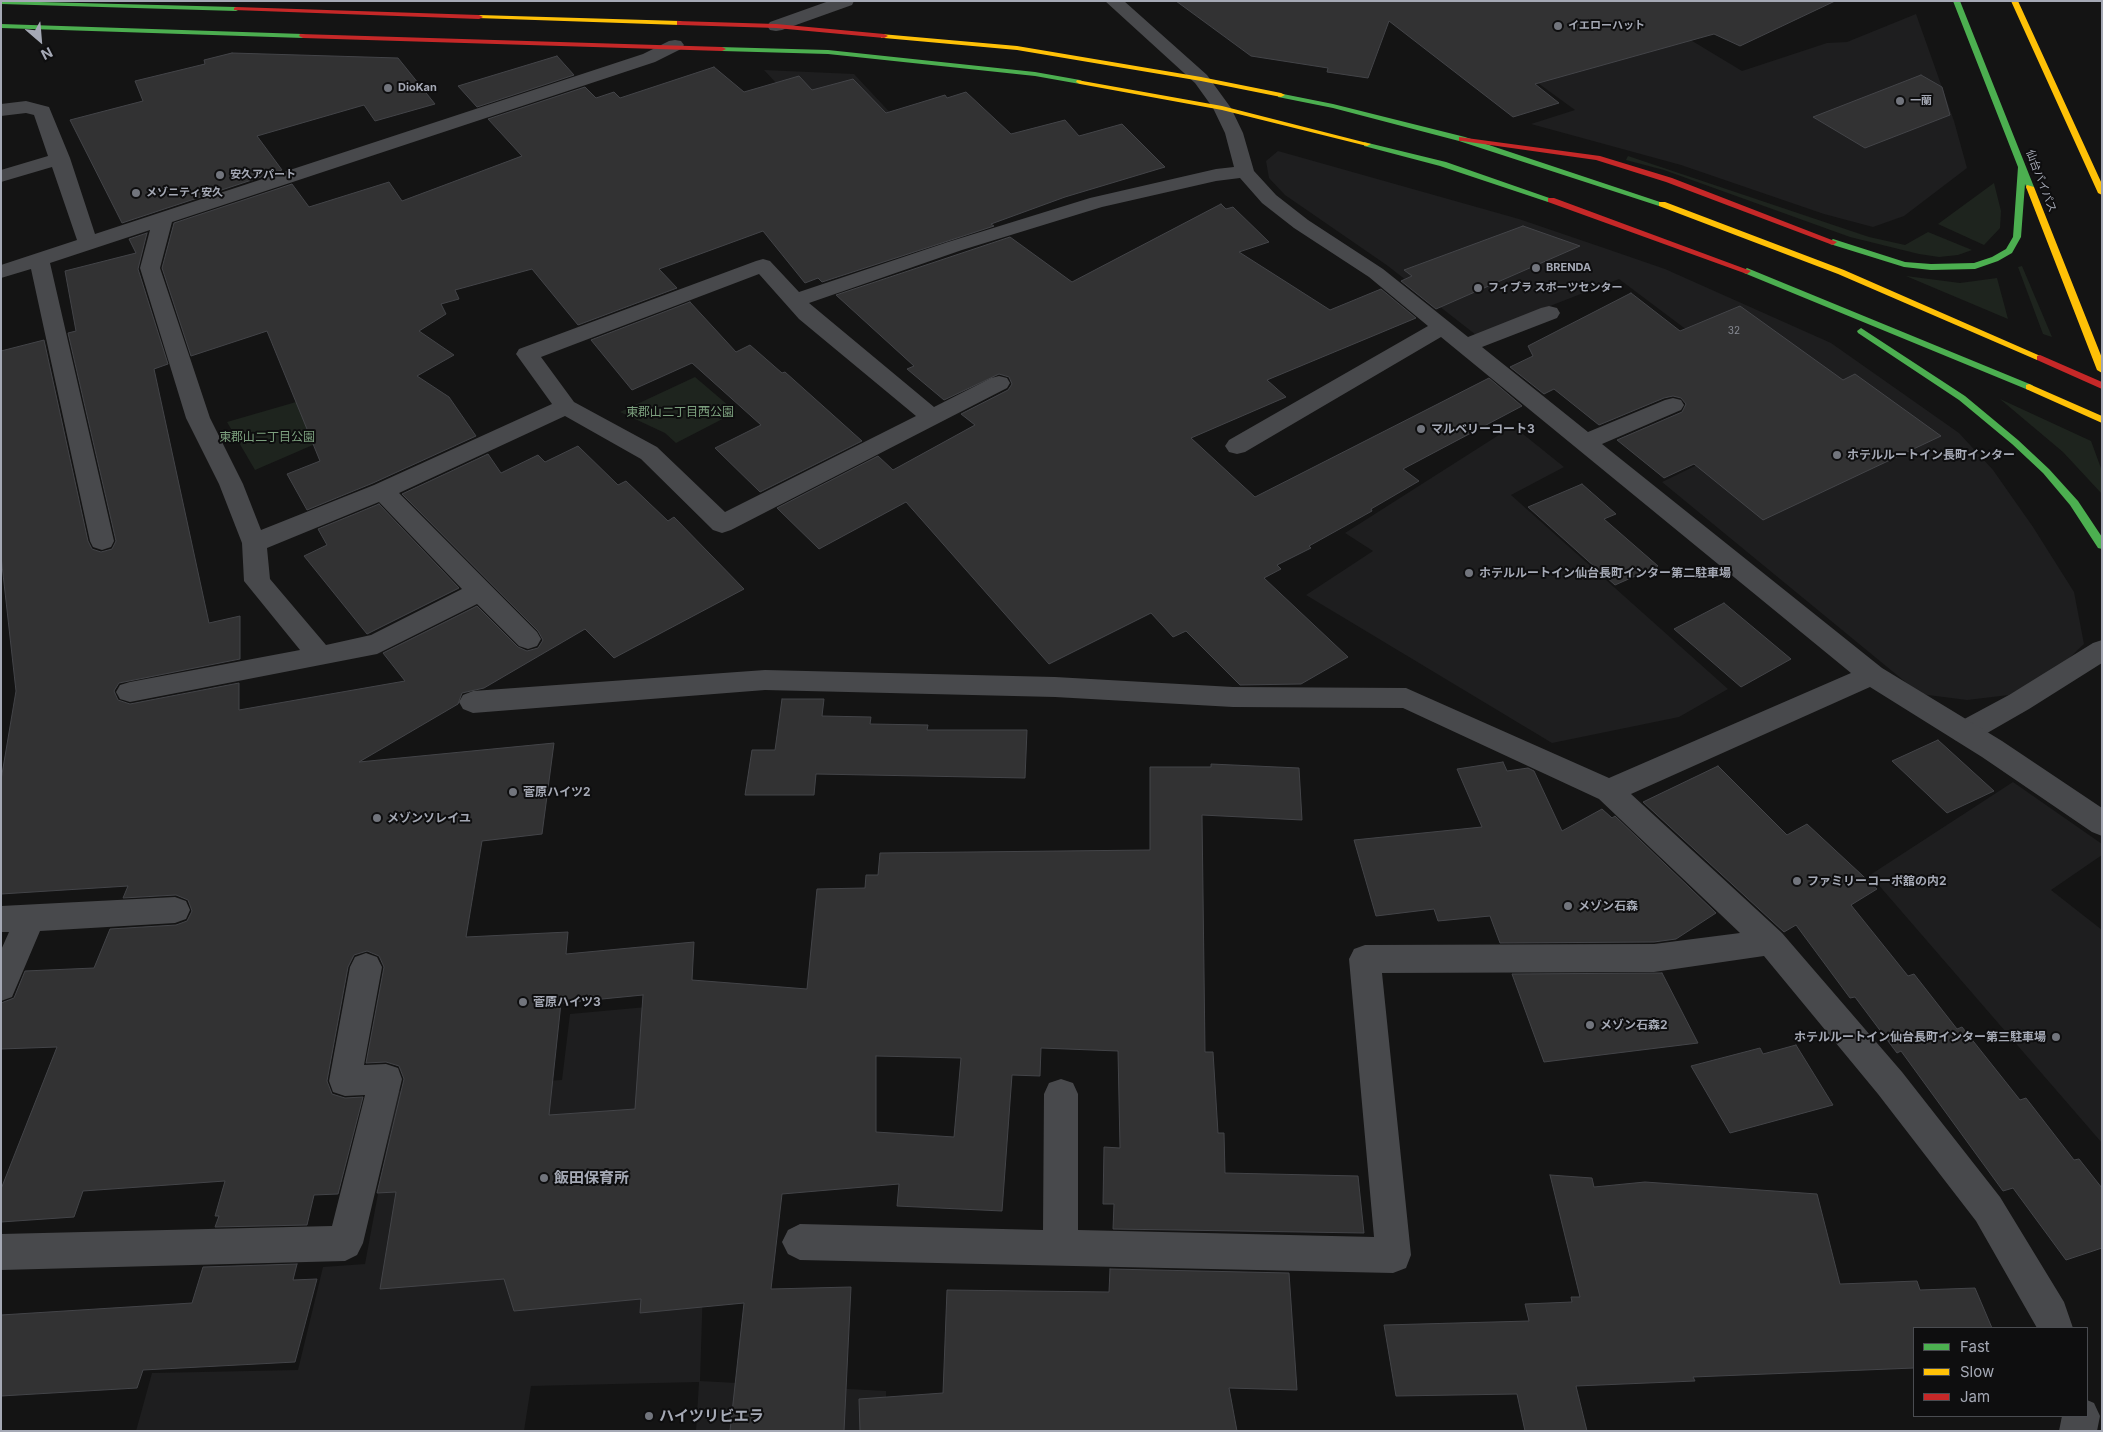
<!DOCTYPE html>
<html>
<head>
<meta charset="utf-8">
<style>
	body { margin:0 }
	#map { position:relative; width:2103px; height:1432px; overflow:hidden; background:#141414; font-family:Inter,sans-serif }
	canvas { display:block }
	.frame { position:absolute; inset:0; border:2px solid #a5a9b5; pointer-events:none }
	.legend { position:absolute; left:1913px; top:1327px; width:175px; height:90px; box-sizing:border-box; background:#0e0e0f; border:1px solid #4a4c51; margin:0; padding:6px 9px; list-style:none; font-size:15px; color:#a5a9b5 }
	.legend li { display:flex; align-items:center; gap:10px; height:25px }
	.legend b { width:25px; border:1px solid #4a4c51 }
	.north { position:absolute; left:15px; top:15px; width:50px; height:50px; -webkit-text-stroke:4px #0e0e0f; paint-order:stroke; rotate:153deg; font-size:14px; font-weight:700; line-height:20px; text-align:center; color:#a5a9b5 }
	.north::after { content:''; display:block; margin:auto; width:18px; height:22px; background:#a5a9b5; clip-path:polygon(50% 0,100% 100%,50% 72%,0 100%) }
</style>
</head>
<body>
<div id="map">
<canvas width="2103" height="1432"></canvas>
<div class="frame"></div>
<ul class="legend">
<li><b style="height:6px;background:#4caf50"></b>Fast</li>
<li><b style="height:6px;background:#ffc107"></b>Slow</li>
<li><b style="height:6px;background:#c62828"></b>Jam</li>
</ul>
<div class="north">N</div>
</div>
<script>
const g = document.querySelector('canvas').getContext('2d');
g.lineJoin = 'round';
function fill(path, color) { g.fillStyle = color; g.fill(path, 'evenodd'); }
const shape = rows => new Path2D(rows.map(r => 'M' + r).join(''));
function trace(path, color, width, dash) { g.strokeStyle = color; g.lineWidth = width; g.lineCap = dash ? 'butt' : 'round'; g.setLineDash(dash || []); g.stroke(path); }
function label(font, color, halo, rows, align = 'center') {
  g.font = font + ' Inter,"Noto Sans JP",sans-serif'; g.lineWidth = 4; g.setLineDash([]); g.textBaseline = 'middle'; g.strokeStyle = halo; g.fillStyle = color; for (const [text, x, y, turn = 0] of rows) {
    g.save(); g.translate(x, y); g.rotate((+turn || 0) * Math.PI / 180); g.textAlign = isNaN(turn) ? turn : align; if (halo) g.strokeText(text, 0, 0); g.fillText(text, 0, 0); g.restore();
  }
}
fill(shape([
	[1626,1,1742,71,1827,43,1847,42,1916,14,1954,121,1967,168,1904,216,1873,227,1824,214,1681,165,1531,124,1575,110,1428,3],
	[764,70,854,74,911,135,844,156],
	[1278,151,1519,219,1607,249,1665,269,1831,343,1959,433,1993,470,2033,527,2074,592,2084,644,2062,665,2009,695,1967,700,1920,694,1662,482,1800,415,1619,279,1476,335,1388,266,1285,195,1269,178,1266,161],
	[1513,426,1564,467,1511,495,1728,689,1679,717,1552,743,1306,595,1373,551,1345,533],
	[2013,782,2102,844,2102,855,2051,890,2102,930,2102,1143,1870,875],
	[712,1001,700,1381,886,1391,886,1431,696,1431,699,1382,531,1386,524,1431,136,1431,152,1373,298,1370,323,1267,365,1264,397,1091,562,1080,570,1014]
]), '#1e1e1f');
fill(shape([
	[1628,156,1869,237,1905,245,1928,232,1972,250,1958,255,1939,257,1919,254,1850,237,1664,170,1626,160],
	[1994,183,2001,211,2000,228,1984,245,1938,224],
	[2022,266,2052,337,2043,334,2018,267],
	[1906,276,1960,283,1997,278,2008,319],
	[695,377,736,412,676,443,665,433,620,412],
	[341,389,366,422,255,470,227,422],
	[2000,399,2091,441,2102,471,2102,494,2063,452]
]), '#1e241e');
const building = shape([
	[1176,1,1835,1,1740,46,1714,34,1535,84,1559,103,1513,117,1389,21,1368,78,1327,72,1328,68,1251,56,1176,1],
	[232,53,398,58,435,104,375,121,364,105,257,136,282,170,122,223,70,120,143,101,135,81,205,64,204,60,232,53],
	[557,56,574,75,477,107,458,86,557,56],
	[714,67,744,92,799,76,812,90,853,79,886,113,945,95,947,98,966,92,1011,134,1065,120,1079,136,1122,124,1165,167,1065,197,991,224,994,226,822,282,818,278,805,283,763,231,659,269,677,288,578,325,532,269,455,290,459,299,441,304,446,314,419,331,454,355,417,376,449,397,476,436,373,483,307,510,287,474,320,461,267,331,191,356,162,268,174,223,292,184,309,207,389,182,402,201,522,156,488,119,585,87,596,98,614,92,620,98,714,67],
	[1921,75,1942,87,1950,115,1865,148,1813,117,1921,75],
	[1221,204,1226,209,1233,207,1269,242,1239,252,1330,310,1381,289,1416,318,1267,380,1286,397,1191,438,1255,497,1489,378,1522,406,1403,469,1419,481,1371,509,1372,511,1309,546,1311,548,1277,565,1281,569,1264,578,1348,657,1301,684,1240,685,1186,631,1173,637,1151,613,1049,664,906,502,819,549,777,508,878,456,893,470,975,425,961,414,1008,390,1012,384,1009,377,999,374,944,400,907,369,914,366,836,295,1010,237,1072,282,1221,204],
	[1523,226,1580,246,1436,309,1401,281,1412,276,1404,270,1523,226],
	[147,233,138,269,168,364,154,369,209,623,240,616,240,659,119,683,114,691,118,700,130,704,239,683,239,710,405,681,383,653,477,606,518,647,527,651,538,648,543,640,538,631,402,494,488,454,501,473,538,455,545,462,578,446,618,485,626,481,668,521,674,517,744,589,614,658,585,629,484,688,462,693,458,704,359,762,554,743,542,834,482,841,466,937,568,932,566,954,694,942,692,980,807,989,817,889,865,888,866,875,878,875,880,853,1150,850,1150,767,1211,767,1211,764,1299,768,1302,820,1202,815,1205,1052,1213,1052,1218,1133,1224,1133,1225,1173,1358,1176,1364,1233,1113,1229,1114,1204,1103,1204,1104,1147,1120,1148,1118,1051,1041,1048,1040,1076,1012,1075,1002,1211,897,1206,899,1184,782,1194,771,1289,851,1287,844,1431,730,1431,744,1303,640,1313,641,1299,514,1311,504,1279,380,1289,396,1192,377,1193,404,1079,399,1066,386,1062,366,1063,384,967,379,956,367,951,354,955,348,967,327,1081,332,1094,345,1098,363,1097,338,1194,314,1195,307,1225,215,1227,219,1216,215,1216,225,1181,83,1191,74,1217,1,1222,1,1189,57,1047,1,1049,1,1003,14,998,25,971,94,968,110,929,176,925,187,921,192,911,188,900,176,895,123,898,128,886,1,894,1,780,16,691,1,556,1,351,44,340,88,541,92,549,101,552,112,549,116,541,68,333,76,331,65,271,136,253,129,239,147,233],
	[643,995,635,1109,549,1115,561,1003,643,995],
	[876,1056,961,1058,954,1137,876,1132,876,1056],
	[1631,293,1680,331,1740,306,1843,380,1855,374,1941,436,1763,520,1694,464,1664,478,1617,440,1682,412,1686,404,1681,398,1673,396,1664,398,1599,425,1554,389,1544,394,1510,367,1533,356,1528,346,1631,293],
	[690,302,736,352,750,345,782,373,785,372,862,441,760,492,715,448,761,425,692,363,632,390,591,340,690,302],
	[1582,484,1616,514,1604,519,1658,566,1615,585,1528,507,1582,484],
	[379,504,459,588,367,634,304,556,327,545,318,529,379,504],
	[1724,603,1791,659,1741,687,1674,629,1724,603],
	[782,699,824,699,822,716,871,717,870,724,928,725,927,730,1027,730,1025,778,816,774,814,795,745,795,752,750,775,750,782,699],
	[1938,740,1994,791,1947,813,1892,761,1938,740],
	[1503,762,1507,771,1528,768,1534,771,1562,831,1602,809,1612,818,1615,816,1716,913,1676,939,1654,942,1500,943,1490,916,1438,921,1434,909,1376,916,1354,840,1482,827,1457,769,1503,762],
	[1718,766,1787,835,1807,824,1877,889,1851,905,1908,976,1914,974,1957,1029,1962,1027,2020,1100,2026,1098,2074,1160,2079,1159,2102,1188,2102,1248,2066,1260,2013,1188,2003,1191,1901,1051,1897,1053,1855,997,1850,998,1796,925,1784,932,1643,802,1718,766],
	[1662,973,1698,1043,1544,1062,1512,974,1662,973],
	[1796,1045,1833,1105,1730,1133,1691,1066,1760,1048,1763,1054,1796,1045],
	[1550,1175,1592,1178,1594,1187,1645,1182,1817,1194,1840,1284,1917,1281,1920,1290,1975,1288,1992,1328,1914,1328,1914,1368,1693,1377,1695,1381,1576,1386,1587,1431,1525,1431,1517,1394,1396,1396,1384,1325,1529,1321,1525,1304,1572,1302,1571,1297,1580,1297,1550,1175],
	[297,1264,293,1280,317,1279,295,1362,143,1370,137,1388,1,1396,1,1315,192,1303,203,1267,297,1264],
	[1110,1269,1289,1273,1297,1390,1229,1388,1237,1431,860,1431,859,1399,943,1393,947,1290,1109,1292,1110,1269]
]);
fill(building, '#323233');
trace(building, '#434448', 1);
fill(shape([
	[2102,640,2102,663,2029,709,1975,740,1965,743,1955,740,1951,732,1955,724,2009,695,2093,643,2102,640]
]), '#48494c');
fill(shape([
	[829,1,854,1,852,5,782,30,776,31,770,30,767,26,770,22,829,1],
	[1105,1,1124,1,1207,75,1231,108,1243,133,1254,171,1276,195,1308,220,1383,269,1468,337,1541,308,1549,306,1557,308,1560,313,1557,318,1482,347,1588,432,1665,400,1673,398,1681,400,1684,405,1681,410,1602,444,1882,668,2002,741,2102,808,2102,836,2092,832,1982,757,1870,687,1631,794,1782,933,1902,1072,2000,1197,2064,1302,2073,1328,2037,1328,1976,1221,1878,1094,1764,956,1654,972,1382,973,1411,1255,1406,1268,1393,1273,800,1260,788,1254,782,1242,788,1230,800,1224,1043,1230,1044,1094,1049,1083,1061,1079,1073,1083,1078,1094,1078,1230,1374,1237,1349,959,1354,949,1365,945,1654,944,1740,933,1599,799,1403,708,1233,707,1055,697,765,690,473,713,463,709,459,702,463,695,473,691,765,670,1055,677,1233,687,1406,688,1609,778,1851,673,1441,337,1245,452,1237,454,1229,452,1225,446,1229,440,1428,326,1369,277,1294,228,1262,203,1240,178,1216,181,1102,207,962,250,809,303,934,407,991,378,999,376,1007,378,1010,383,1007,388,731,530,722,533,713,530,641,459,565,416,399,493,537,632,541,639,537,646,528,649,519,646,477,604,377,654,130,702,120,699,116,692,120,685,130,682,300,650,244,581,242,543,219,484,186,418,140,268,150,230,50,263,114,541,111,547,102,550,93,547,90,541,31,269,1,278,1,265,77,240,52,167,1,182,1,170,48,156,34,115,26,113,1,116,1,104,26,101,49,107,70,158,95,234,643,54,669,41,675,40,681,41,684,45,681,49,655,62,172,222,160,268,210,418,243,484,261,530,374,485,552,404,516,354,519,349,756,261,763,259,770,261,799,292,948,242,1090,198,1216,169,1234,167,1225,133,1213,108,1195,83,1105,1],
	[759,274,799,319,916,416,725,512,657,447,574,402,541,357,759,274],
	[379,502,462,589,371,635,326,645,270,579,267,548,379,502],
	[175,897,186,901,190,910,186,919,175,923,40,931,12,997,1,1001,1,950,9,932,1,932,1,906,175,897],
	[366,953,377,957,382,967,364,1065,386,1064,398,1068,402,1079,363,1243,357,1255,345,1261,1,1270,1,1234,332,1226,365,1095,345,1096,333,1092,329,1081,350,967,355,957,366,953],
	[2087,1400,2094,1403,2100,1416,2097,1431,2059,1431,2062,1416,2087,1416,2087,1400]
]), '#48494c');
fill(shape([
	[1,1,236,7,240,9,236,11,1,4,1,1],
	[1953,1,1960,1,2034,187,2027,189,2025,184,2021,237,2012,253,1998,261,1975,269,1931,270,1904,267,1830,244,1829,242,1833,239,1905,262,1931,264,1974,263,1992,257,2006,249,2013,237,2018,167,1953,1],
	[1,24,303,34,307,36,303,38,1,28,1,24],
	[719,47,828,50,1035,72,1080,80,1084,82,1080,84,1035,76,828,54,722,51,718,49,719,47],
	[1278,93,1333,104,1465,137,1666,204,1659,206,1459,141,1333,108,1278,97,1278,93],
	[1364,142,1446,162,1555,200,1548,202,1440,166,1364,146,1364,142],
	[1747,268,2032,385,2034,387,2029,390,2026,389,1744,273,1743,271,1747,268],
	[1861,328,1965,396,2018,440,2049,469,2078,501,2102,537,2102,549,2098,548,2070,505,2043,473,2012,444,1959,400,1858,333,1857,331,1861,328]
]), '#4caf50');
fill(shape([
	[2011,1,2018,1,2102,184,2102,195,2098,193,2011,1],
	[479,15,680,21,684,23,680,25,477,18,475,17,479,15],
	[881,34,1017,46,1201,77,1281,93,1285,95,1281,97,1201,81,1017,50,884,38,881,38,881,34],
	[1077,80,1222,106,1371,144,1367,146,1222,110,1080,84,1076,82,1077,80],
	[2027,185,2034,187,2102,358,2102,373,2097,370,2026,187,2027,185],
	[1659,202,1665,202,1844,270,2045,358,2043,360,2037,360,1838,274,1659,206,1659,202],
	[2029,384,2102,416,2102,423,2026,389,2026,385,2029,384]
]), '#ffc107');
fill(shape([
	[236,7,479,15,483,17,479,19,234,10,234,8,236,7],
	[677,21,776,24,884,34,888,36,884,38,776,28,680,25,677,25,677,21],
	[300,34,722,47,726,49,722,51,303,38,299,36,300,34],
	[1459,137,1600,156,1672,178,1837,242,1833,245,1830,244,1666,182,1596,160,1462,141,1459,141,1459,137],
	[1548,198,1554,198,1751,271,1747,274,1744,273,1548,202,1548,198],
	[2040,355,2102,382,2102,389,2037,360,2037,356,2040,355]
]), '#c62828');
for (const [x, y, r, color] of [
	[1558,26,5,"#72757d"],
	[388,88,5,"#72757d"],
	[1900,101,5,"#72757d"],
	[220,175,5,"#72757d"],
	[136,193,5,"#72757d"],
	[1536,268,5,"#72757d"],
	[1478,288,5,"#72757d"],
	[1421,429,5,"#72757d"],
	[1837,455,5,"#72757d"],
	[1469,573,5,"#72757d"],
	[513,792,5,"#72757d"],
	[377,818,5,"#72757d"],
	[1797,881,5,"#72757d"],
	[1568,906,5,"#72757d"],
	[523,1002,5,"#72757d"],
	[1590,1025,5,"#72757d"],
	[2056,1037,5,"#72757d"],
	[544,1178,5,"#72757d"],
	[649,1416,5,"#72757d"]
]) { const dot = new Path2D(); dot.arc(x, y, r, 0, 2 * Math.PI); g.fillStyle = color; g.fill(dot); trace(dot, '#0e0e0f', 2); }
label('10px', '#888b94', null, [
	["32",1734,331]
]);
label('bold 11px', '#a5a9b5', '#0e0e0f', [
	["イエローハット",1568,26],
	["DioKan",398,88],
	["一蘭",1910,101],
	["安久アパート",230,175],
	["メゾニティ安久",146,193],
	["BRENDA",1546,268],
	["フィブラ スポーツセンター",1488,288]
], 'left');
label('11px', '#a5a9b5', '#0e0e0f', [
	["仙台バイパス",2041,181,69]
]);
label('12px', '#7ca07e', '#0e0e0f', [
	["東郡山二丁目西公園",680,412],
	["東郡山二丁目公園",267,437]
]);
label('bold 12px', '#a5a9b5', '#0e0e0f', [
	["マルベリーコート3",1431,429],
	["ホテルルートイン長町インター",1847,455],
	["ホテルルートイン仙台長町インター第二駐車場",1479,573],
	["菅原ハイツ2",523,792],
	["メゾンソレイユ",387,818],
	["ファミリーコーポ舘の内2",1807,881],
	["メゾン石森",1578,906],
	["菅原ハイツ3",533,1002],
	["メゾン石森2",1600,1025],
	["ホテルルートイン仙台長町インター第三駐車場",2046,1037,"right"]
], 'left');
label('bold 15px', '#a5a9b5', '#0e0e0f', [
	["飯田保育所",554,1178],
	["ハイツリビエラ",659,1416]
], 'left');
</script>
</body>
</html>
